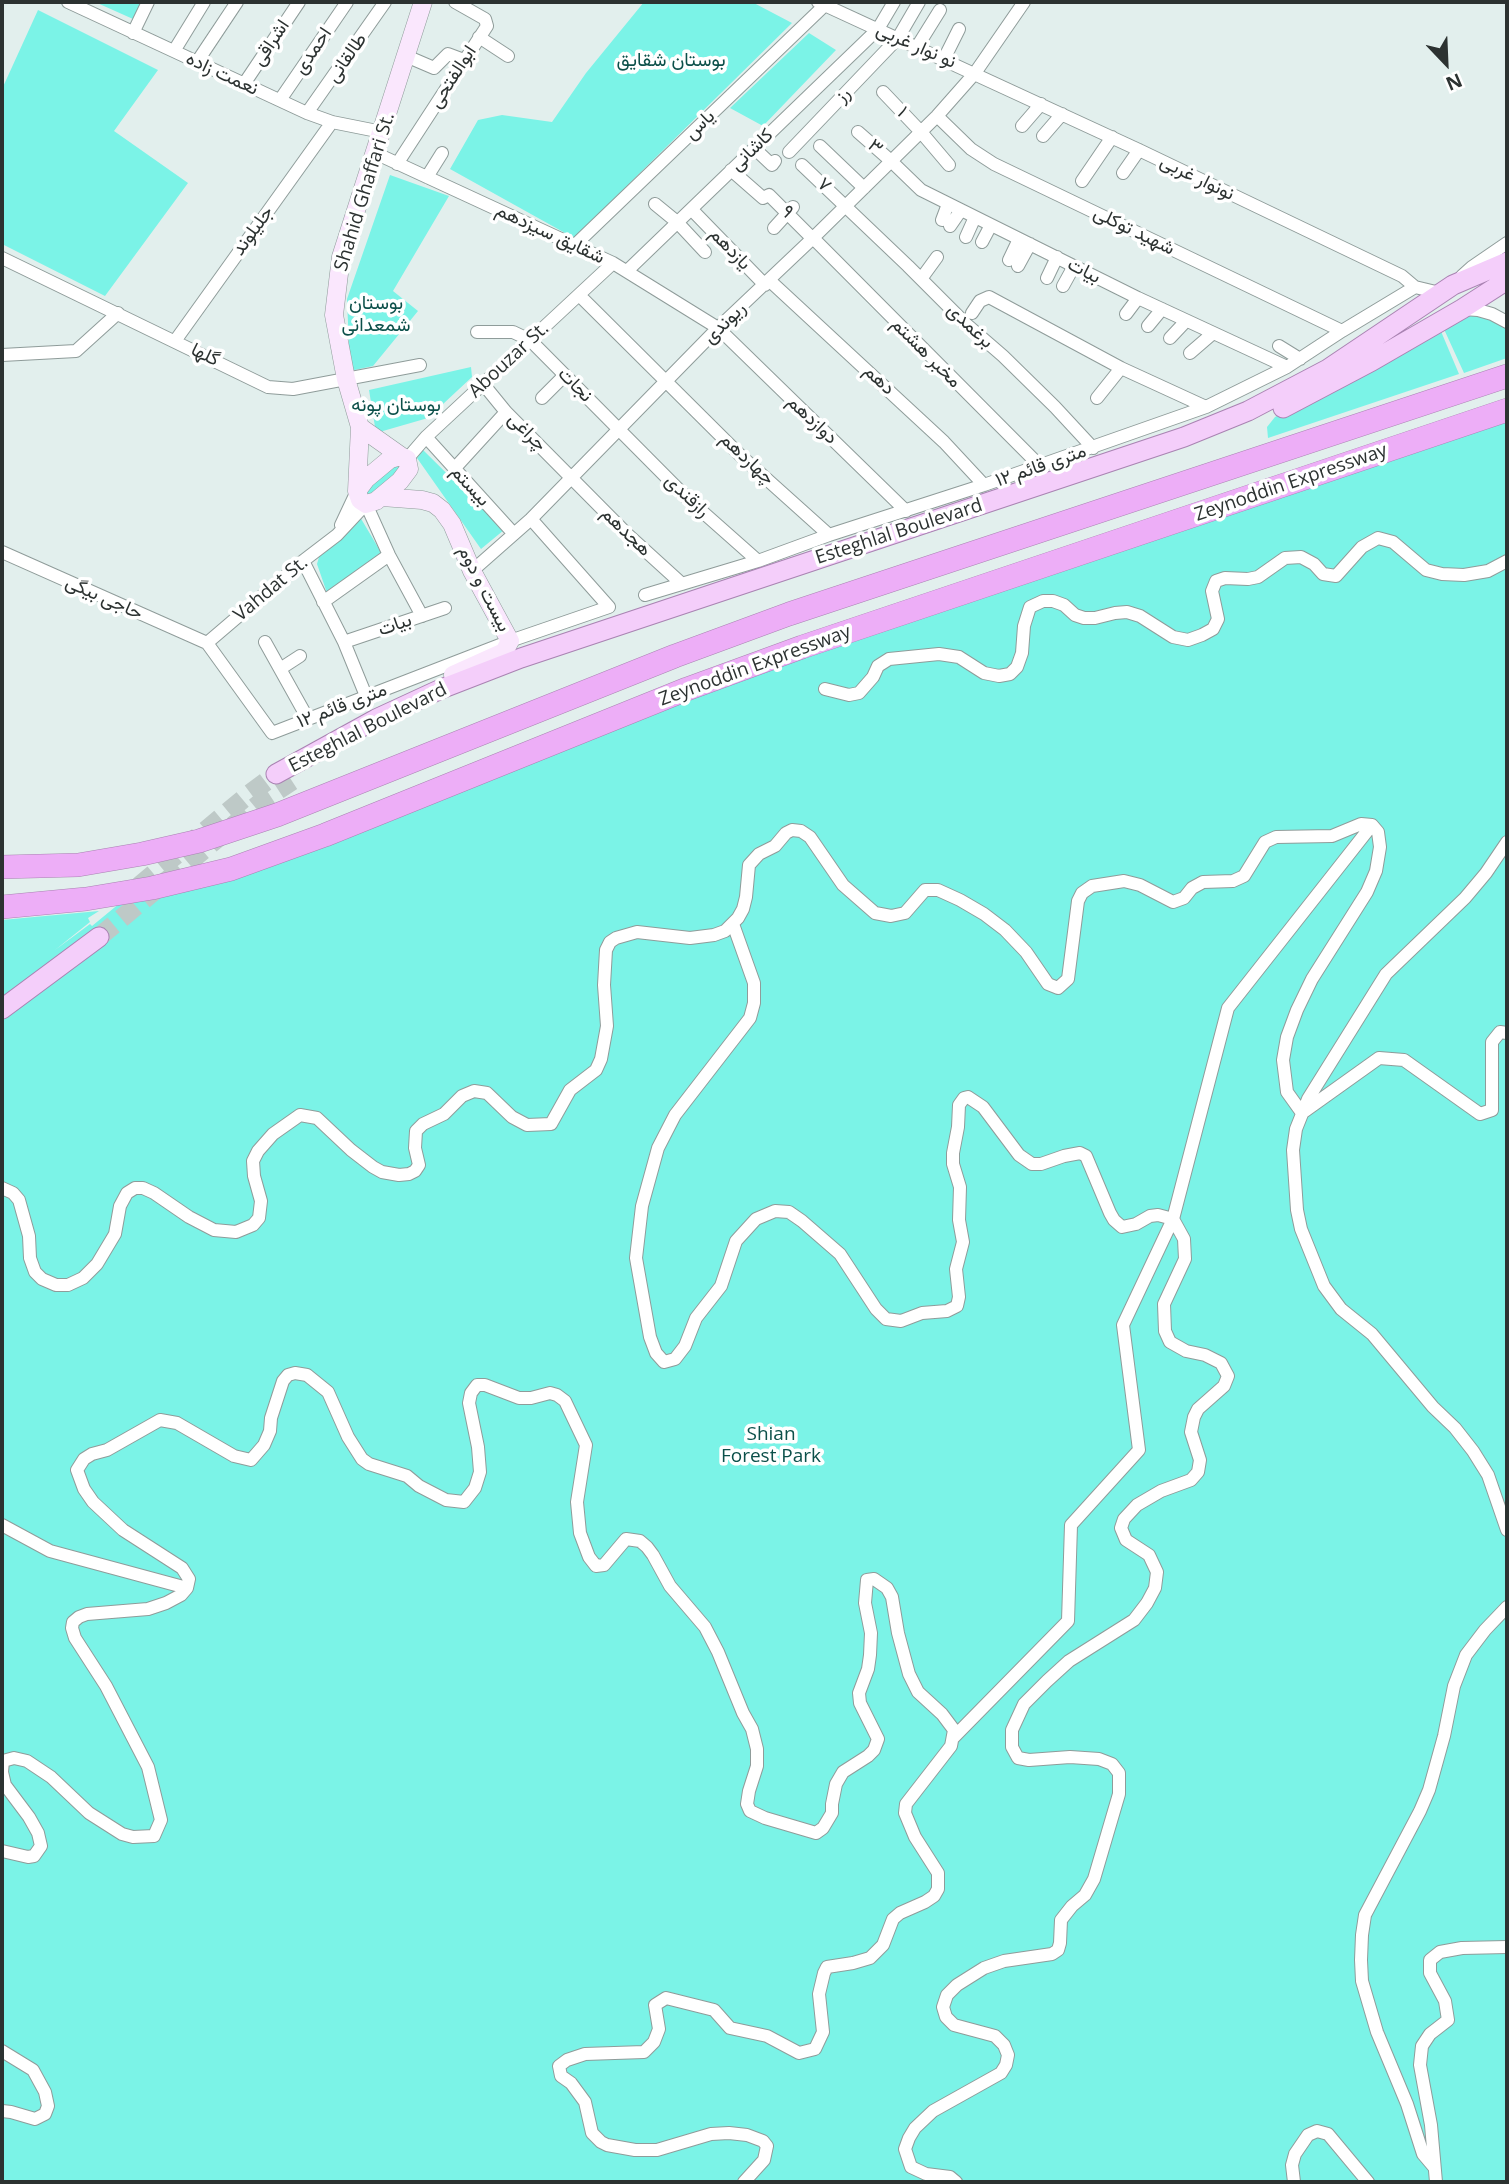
<!DOCTYPE html>
<html>
<head>
<meta charset="utf-8">
<style>
	body { margin:0 }
	#map { position:relative; width:1509px; height:2184px; overflow:hidden; background:#e2efed; font-family:"Open Sans",sans-serif }
	canvas { display:block }
	.frame { position:absolute; inset:0; border:4px solid #2c3231; pointer-events:none }
	.north { position:absolute; left:1411px; top:28px; width:70px; height:70px; -webkit-text-stroke:5px #fff; paint-order:stroke; rotate:157deg; font-size:19px; font-weight:700; line-height:28px; text-align:center; color:#2c3231 }
	.north::after { content:''; display:block; margin:auto; width:24px; height:32px; background:#2c3231; clip-path:polygon(50% 0,100% 100%,50% 72%,0 100%) }
</style>
</head>
<body>
<div id="map">
<canvas width="1509" height="2184"></canvas>
<div class="frame"></div>
<div class="north">N</div>
</div>
<script>
const g = document.querySelector('canvas').getContext('2d');
g.lineJoin = 'round';
function fill(path, color) { g.fillStyle = color; g.fill(path, 'evenodd'); }
const shape = rows => new Path2D(rows.map(r => 'M' + r).join(''));
function trace(path, color, width, dash) { g.strokeStyle = color; g.lineWidth = width; g.lineCap = dash ? 'butt' : 'round'; g.setLineDash(dash || []); g.stroke(path); }
function label(font, color, halo, rows, align = 'center') {
  g.font = font + ' "Open Sans",Vazirmatn,sans-serif'; g.lineWidth = 7; g.setLineDash([]); g.textBaseline = 'middle'; g.strokeStyle = halo; g.fillStyle = color; for (const [text, x, y, turn = 0] of rows) {
    g.save(); g.translate(x, y); g.rotate((+turn || 0) * Math.PI / 180); g.textAlign = isNaN(turn) ? turn : align; if (halo) g.strokeText(text, 0, 0); g.fillText(text, 0, 0); g.restore();
  }
}
fill(shape([
	[95,2,141,2,133,19],
	[644,2,752,2,792,23,574,238,450,169,478,120,502,115,552,122,586,73],
	[38,10,158,70,114,131,188,183,105,296,2,244,2,89],
	[809,33,836,50,763,126,730,108],
	[390,175,449,196,393,291,418,311,373,366,350,371,347,299],
	[1478,314,1507,328,1507,358,1464,373,1443,327,1464,316],
	[1440,329,1459,374,1268,438,1267,427,1275,417,1309,401],
	[471,367,472,377,428,418,376,433,369,390],
	[1507,406,1507,2182,2,2182,2,920,99,911,88,918,90,922,55,950,90,924,92,926,137,889,211,871],
	[423,450,504,530,481,549,417,458],
	[390,463,405,466,376,497,364,494],
	[360,517,382,554,327,593,317,564,319,557]
]), '#7bf3e7');
trace(shape([
	[139,886,248,795,276,774],
	[99,937,266,798,292,781]
]), '#bec9c7', 19, [19, 10]);
const street = shape([
	[68,2,307,113,332,122,382,132],
	[818,2,1139,150,1402,276,1415,287,1440,293],
	[133,33,148,2],
	[479,37,508,56],
	[917,47,940,10],
	[174,51,204,2],
	[406,56,434,68,448,54,464,60],
	[944,59,959,29],
	[197,62,237,2],
	[244,84,299,2],
	[883,92,921,132,949,165],
	[280,100,347,2],
	[307,113,385,2],
	[937,116,971,149,994,164,1342,331],
	[1022,126,1041,104],
	[858,132,891,161,921,190,1138,298,1287,367],
	[1043,136,1062,114],
	[820,146,864,188],
	[754,148,772,165,775,161],
	[789,152,898,38,919,2],
	[375,153,613,263,718,328,906,511],
	[397,164,487,26,485,19,455,2],
	[802,165,908,266,966,324,1003,356,1055,407,1093,448],
	[731,170,763,198,769,195,808,234],
	[1123,173,1139,150],
	[427,177,442,153],
	[1082,181,1112,137],
	[655,204,677,222,705,252],
	[695,213,765,285],
	[942,220,948,204],
	[950,226,961,210],
	[774,228,793,207],
	[966,237,975,217],
	[813,238,1040,466],
	[982,242,991,225],
	[575,245,825,5],
	[2,258,268,387,293,389,420,365],
	[1009,260,1019,239],
	[1018,266,1030,244],
	[627,271,878,29,894,2],
	[1462,276,1472,267,1507,243],
	[1047,278,1057,257],
	[921,279,937,257],
	[769,280,944,442,984,485],
	[1063,286,1074,266],
	[579,295,741,456,829,535],
	[1463,309,1478,310,1492,314,1507,322],
	[972,313,980,301,989,297,1121,368,1206,407],
	[1126,314,1138,298],
	[1148,326,1162,309],
	[477,332,513,332,530,340,688,499,758,561],
	[1170,338,1186,321],
	[175,341,332,122],
	[1279,346,1300,359],
	[1190,353,1212,334],
	[2,355,76,351,118,313],
	[484,385,506,412,627,534,682,584],
	[542,398,565,375],
	[1097,398,1121,368],
	[426,437,514,534],
	[407,459,426,437,613,263],
	[454,469,506,412],
	[341,525,357,491],
	[2,552,207,643],
	[303,561,344,642,364,691],
	[472,571,531,519,718,328,813,238,937,116,975,73,1024,2],
	[645,595,758,561,829,535,984,485,1206,407,1287,367,1342,331,1415,287],
	[323,602,389,555],
	[265,642,308,719],
	[344,642,445,608],
	[207,643,272,733,510,641,609,607,531,519],
	[207,643,303,561,337,535,366,504,389,555,422,616],
	[280,669,300,656],
	[825,689,849,695,859,693,873,677,878,666,889,659,939,654,959,657,984,673,999,676,1010,674,1017,667,1022,653,1024,626,1030,607,1043,601,1053,601,1064,605,1075,615,1084,618,1095,618,1115,613,1127,612,1140,616,1173,637,1188,640,1202,635,1213,629,1218,619,1212,591,1216,581,1225,578,1248,579,1258,577,1285,558,1301,557,1314,564,1323,574,1336,576,1362,547,1378,538,1393,542,1426,570,1442,574,1464,575,1488,571,1507,561],
	[1507,842,1486,873,1465,898,1386,974,1308,1099,1296,1129,1293,1150,1297,1210,1301,1229,1324,1286,1341,1309,1372,1334,1433,1407,1455,1428,1473,1451,1488,1475,1507,1530],
	[733,924,754,983,754,1003,750,1018,675,1115,658,1148,642,1206,636,1258,650,1337,656,1353,664,1362,675,1359,685,1346,696,1318,721,1286,736,1241,756,1219,775,1211,789,1212,802,1221,840,1254,876,1309,886,1319,901,1321,922,1313,947,1311,957,1306,959,1297,956,1269,963,1242,959,1220,960,1187,953,1164,953,1153,958,1127,959,1105,964,1098,968,1097,983,1107,1019,1155,1032,1164,1041,1164,1064,1156,1080,1153,1086,1156,1110,1213,1114,1220,1122,1227,1136,1224,1150,1216,1158,1215,1173,1219,1184,1239,1185,1259,1164,1304,1165,1331,1170,1342,1186,1351,1205,1355,1221,1363,1228,1376,1224,1386,1198,1409,1194,1417,1191,1432,1200,1460,1198,1472,1191,1480,1161,1491,1137,1505,1124,1519,1121,1528,1126,1540,1149,1555,1157,1572,1155,1588,1147,1603,1134,1620,1069,1661,1047,1681,1024,1704,1012,1730,1012,1747,1018,1758,1029,1760,1070,1757,1099,1759,1112,1764,1119,1773,1119,1794,1094,1879,1085,1895,1072,1906,1061,1920,1060,1943,1058,1950,1052,1954,1004,1961,984,1968,957,1985,947,1995,943,2007,946,2017,954,2025,995,2036,1004,2045,1008,2055,1006,2065,1001,2073,933,2111,915,2128,909,2138,905,2149,911,2167,926,2174,950,2177,956,2182],
	[2,1188,13,1193,19,1200,29,1236,30,1258,35,1272,42,1279,56,1285,68,1285,83,1278,97,1264,115,1234,120,1206,127,1193,135,1188,143,1188,154,1193,189,1217,214,1230,236,1232,253,1225,259,1218,261,1201,254,1176,253,1161,258,1151,273,1134,300,1115,317,1118,351,1150,373,1167,382,1172,399,1175,409,1174,415,1171,419,1165,415,1148,416,1131,423,1124,444,1114,462,1096,474,1091,487,1093,512,1117,527,1125,551,1124,570,1090,596,1070,601,1059,607,1026,604,985,606,950,610,942,616,938,637,932,690,938,714,935,725,931,738,918,743,909,746,897,749,865,759,854,775,846,786,833,792,830,801,831,810,837,843,885,875,913,891,916,905,913,925,890,938,890,960,900,984,914,1005,930,1026,952,1048,984,1058,988,1068,979,1078,901,1082,893,1092,886,1124,881,1140,885,1173,902,1184,898,1192,888,1203,882,1233,881,1244,876,1265,842,1276,837,1332,836,1361,824,1372,825,1378,832,1380,847,1376,871,1367,892,1312,979,1297,1010,1287,1037,1283,1060,1287,1092,1302,1113,1379,1058,1404,1060,1480,1114,1492,1110,1492,1042,1500,1032,1507,1033],
	[2,1525,50,1551,187,1588],
	[954,1737,1068,1621,1071,1525,1139,1450,1123,1325,1173,1219,1228,1008,1372,825],
	[2,1851,28,1857,34,1856,41,1846,38,1833,29,1817,5,1785,2,1772,3,1761,14,1758,27,1761,51,1777,89,1813,122,1834,133,1837,154,1836,161,1820,148,1767,106,1686,75,1638,72,1628,73,1622,79,1617,87,1614,148,1609,166,1603,181,1595,187,1588,189,1579,182,1568,123,1530,93,1502,84,1489,77,1470,84,1459,92,1454,107,1450,160,1420,177,1423,234,1456,251,1460,264,1445,270,1431,271,1418,283,1381,288,1375,295,1373,307,1375,328,1392,348,1437,362,1459,369,1464,407,1476,419,1486,446,1500,464,1502,475,1488,480,1472,478,1447,469,1403,471,1393,477,1385,485,1385,519,1398,531,1398,550,1393,557,1395,565,1401,586,1445,577,1502,580,1533,589,1557,596,1566,604,1565,626,1539,640,1541,647,1547,653,1555,670,1586,705,1627,718,1652,743,1713,752,1729,757,1749,757,1766,749,1791,747,1804,750,1811,765,1818,816,1833,823,1828,832,1813,832,1804,836,1784,843,1772,868,1756,874,1750,878,1739,860,1703,859,1693,868,1669,870,1655,871,1633,865,1603,867,1580,874,1579,887,1588,892,1597,898,1633,909,1674,918,1692,942,1714,954,1730,951,1746,906,1804,905,1813,915,1837,938,1873,938,1889,934,1896,925,1902,900,1913,893,1919,883,1945,870,1958,853,1963,827,1967,824,1973,819,1994,823,2032,815,2049,799,2053,767,2036,730,2028,714,2010,666,1998,655,2005,659,2029,654,2042,644,2052,585,2054,567,2060,559,2066,561,2076,571,2083,585,2102,592,2133,601,2142,607,2145,635,2150,657,2150,711,2134,729,2133,747,2135,763,2141,767,2146,764,2160,744,2182],
	[2,2051,33,2070,45,2092,48,2106,45,2114,35,2119,11,2112,2,2111],
	[1434,2167,1423,2154,1407,2104,1377,2032,1362,1981,1361,1960,1362,1935,1365,1915,1420,1811,1429,1790,1444,1736,1454,1686,1466,1655,1485,1630,1507,1607],
	[1294,2182,1292,2165,1295,2154,1308,2135,1317,2131,1328,2134,1368,2182],
	[1436,2182,1431,2125,1420,2065,1422,2046,1430,2034,1448,2020,1445,2001,1430,1973,1430,1960,1440,1952,1462,1948,1507,1947]
]);
const secondary = shape([
	[360,427,401,456],
	[401,456,407,459,409,469,400,481,376,501,366,504,360,500,357,491,366,479,390,459,401,456],
	[357,491,360,427,346,379,334,315,341,257,423,2],
	[382,497,422,500,433,503,442,510,452,524,472,571,510,641,504,652,453,675]
]);
const primary = shape([
	[1283,408,1372,361,1462,309,1507,280],
	[276,774,376,719,441,689,521,658,1184,437,1248,411,1328,369,1453,285,1507,262],
	[2,1009,99,937]
]);
const highway = shape([
	[2,867,78,865,142,854,199,841,277,815,675,656,789,614,1507,376],
	[2,907,86,899,152,888,231,869,325,835,687,689,802,647,1507,410]
]);
trace(street, '#8f9c9a', 14);
trace(secondary, '#8f9c9a', 19);
trace(primary, '#a983b2', 21);
trace(highway, '#a983b2', 24);
trace(street, '#fff', 12);
trace(secondary, '#fae7fd', 18);
trace(primary, '#f4cefa', 19);
trace(highway, '#edaef7', 23);
label('19px', '#2c3231', '#fff', [
	["اشراقی",271,43,-56],
	["نو نوار غربی",916,46,24],
	["احمدی",313,51,-56],
	["طالقانی",347,58,-55],
	["نعمت زاده",222,74,25],
	["ابوالفتحی",453,77,-57],
	["رز",843,95,-46],
	["۱",902,112,46],
	["یاس",700,125,-44],
	["۳",875,147,41],
	["کاشانی",752,150,-44],
	["نونوار غربی",1197,178,26],
	["۷",824,185,43],
	["Shahid Ghaffari St.",365,192,-73],
	["۹",787,212,45],
	["جلیلوند",253,231,-54],
	["شهید توکلی",1134,231,26],
	["شقایق سیزدهم",550,234,25],
	["یازدهم",730,249,46],
	["بیات",1084,271,27],
	["ریوندی",725,323,-44],
	["برغمدی",970,326,43],
	["مخبر هشتم",926,353,45],
	["گلها",205,355,26],
	["Abouzar St.",509,360,-43],
	["دهم",879,380,43],
	["نجات",575,385,45],
	["دوازدهم",812,420,43],
	["چراغی",527,432,45],
	["چهاردهم",747,459,43],
	["۱۲ متری قائم",1041,466,-19],
	["Zeynoddin Expressway",1291,483,-19],
	["بیستم",470,486,47],
	["رازقندی",687,496,43],
	["هجدهم",626,532,44],
	["Esteghlal Boulevard",899,532,-18],
	["Vahdat St.",271,589,-40],
	["بیست و دوم",484,589,63],
	["حاجی بیگی",104,598,24],
	["بیات",395,625,-19],
	["Zeynoddin Expressway",755,666,-20],
	["۱۲ متری قائم",342,706,-21],
	["Esteghlal Boulevard",368,728,-27]
]);
label('19px', '#0c504a', '#fff', [
	["بوستان شقایق",671,61],
	["بوستان",376,304],
	["شمعدانی",376,326],
	["بوستان پونه",396,406],
	["Shian",771,1435],
	["Forest Park",771,1457]
]);
</script>
</body>
</html>
